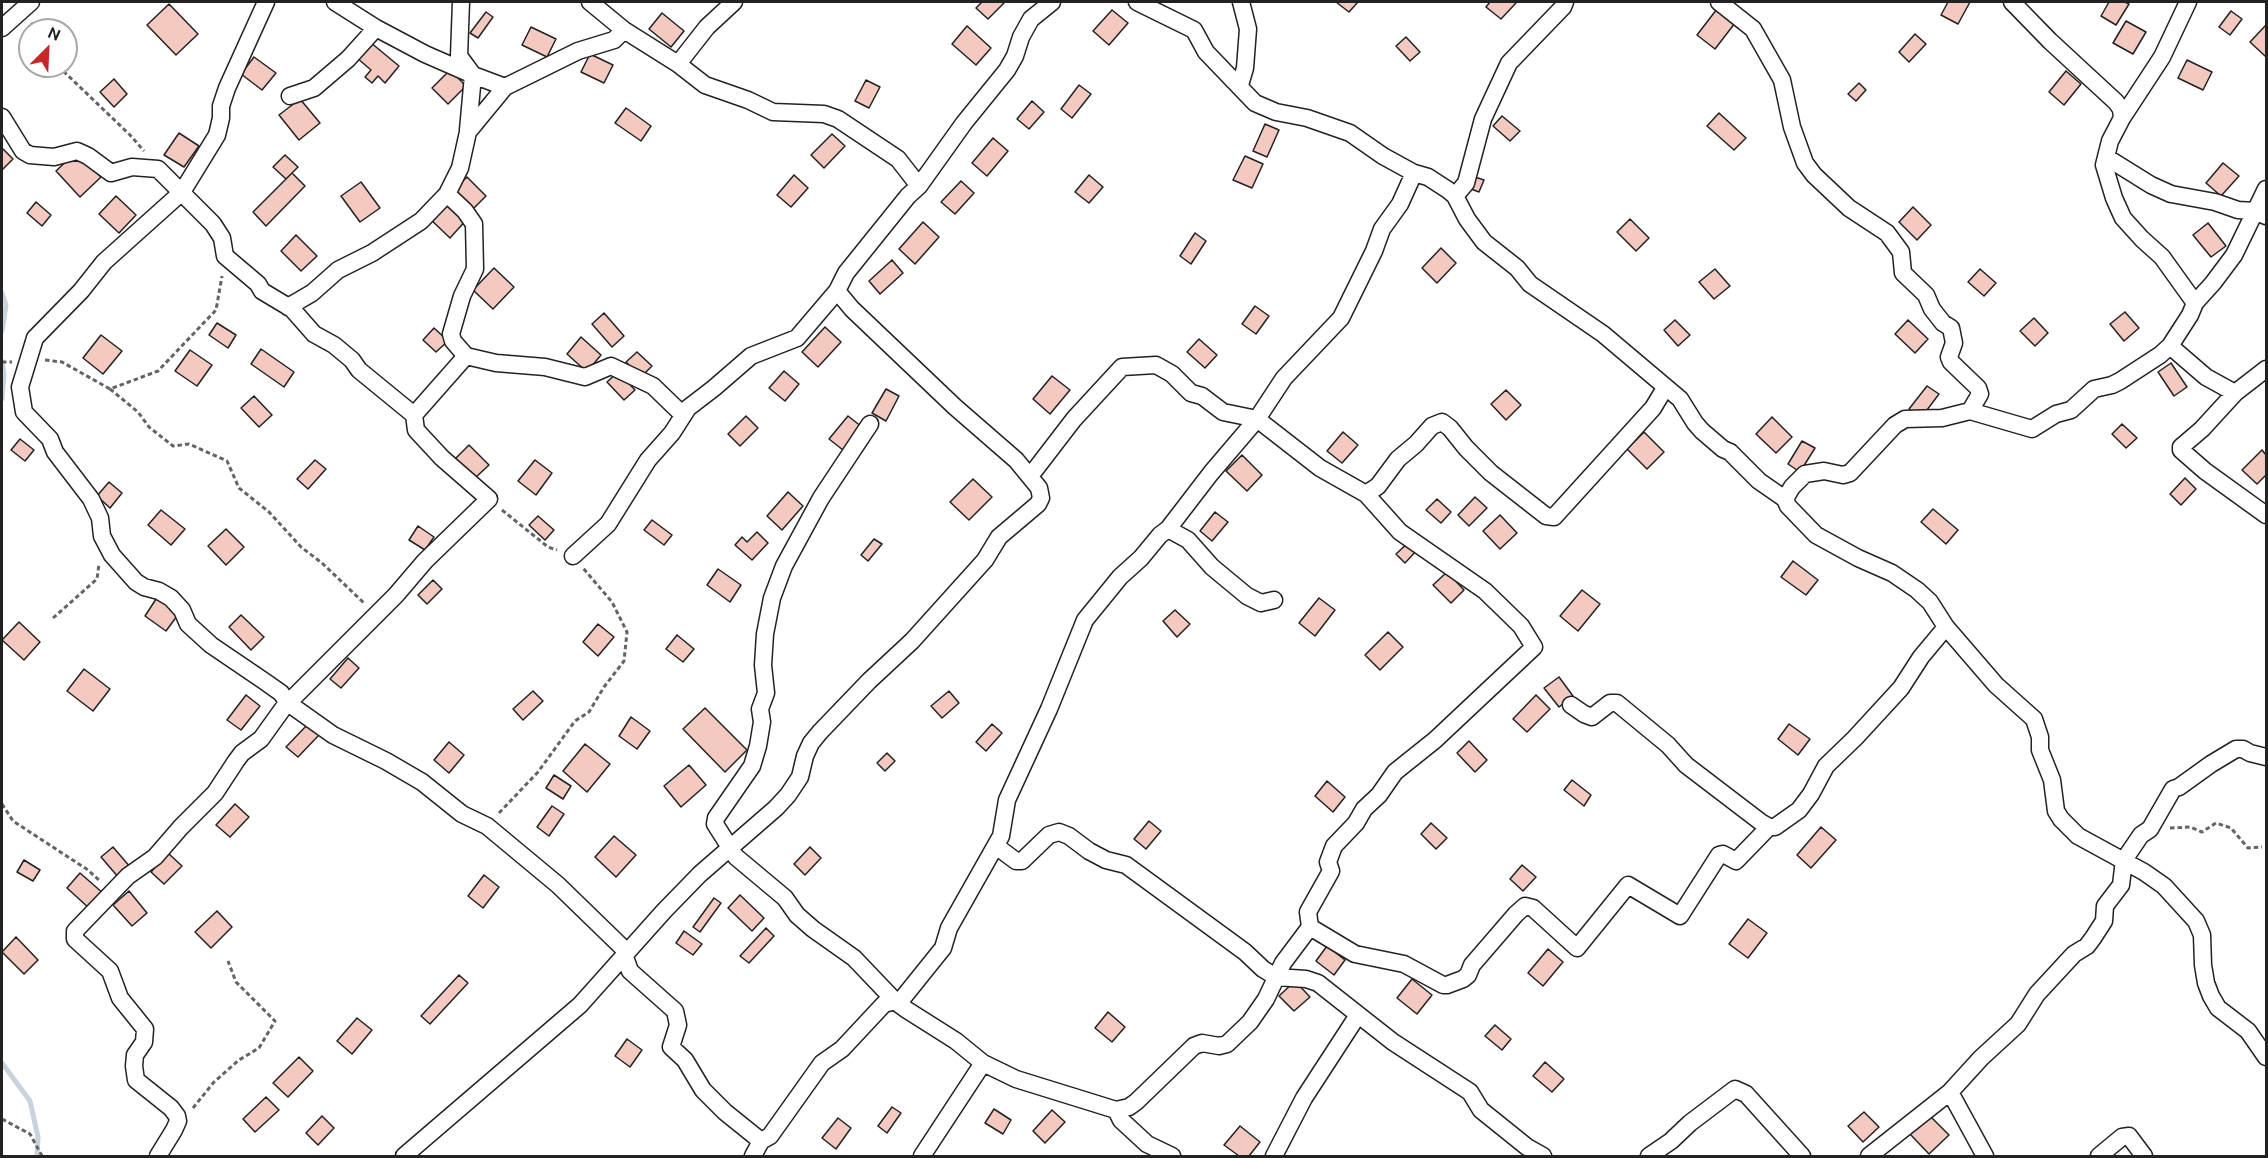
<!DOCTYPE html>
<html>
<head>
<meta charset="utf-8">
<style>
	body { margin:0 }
	#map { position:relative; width:2268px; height:1158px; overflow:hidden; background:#fff; font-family:Ubuntu,sans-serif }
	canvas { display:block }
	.frame { position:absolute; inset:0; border:3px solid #222; pointer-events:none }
	.north { position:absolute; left:18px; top:18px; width:60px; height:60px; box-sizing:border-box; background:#fff; border:2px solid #a7a7a7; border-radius:50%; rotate:24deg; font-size:16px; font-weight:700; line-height:24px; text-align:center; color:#222 }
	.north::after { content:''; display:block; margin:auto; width:21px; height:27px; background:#c62828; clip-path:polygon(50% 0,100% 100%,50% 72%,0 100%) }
</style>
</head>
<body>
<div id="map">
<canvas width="2268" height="1158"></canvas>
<div class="frame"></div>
<div class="north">N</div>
</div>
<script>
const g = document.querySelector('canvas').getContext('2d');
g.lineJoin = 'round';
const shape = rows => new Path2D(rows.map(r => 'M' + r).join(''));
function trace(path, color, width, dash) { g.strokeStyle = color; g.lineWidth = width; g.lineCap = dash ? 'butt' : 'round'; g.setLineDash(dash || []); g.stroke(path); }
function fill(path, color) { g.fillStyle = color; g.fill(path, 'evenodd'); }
trace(shape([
	[2,293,6,305,2,331],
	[2,361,4,374,2,399],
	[2,1063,30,1101,38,1137,37,1156]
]), '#c7d3dd', 5);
const building = shape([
	[982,2,1005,2,988,19,976,8,982,2],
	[1336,2,1358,2,1349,12,1336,2],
	[1490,2,1514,2,1516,3,1501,19,1486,7,1490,2],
	[1948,2,1970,2,1958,24,1941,15,1948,2],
	[2109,2,2125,2,2129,4,2116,25,2101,16,2109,2],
	[169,4,198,34,176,55,147,25,169,4],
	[1717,9,1735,23,1715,49,1697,35,1717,9],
	[1112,10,1128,23,1109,45,1093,31,1112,10],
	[2231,11,2242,19,2230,35,2219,27,2231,11],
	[486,12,493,17,478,38,470,33,486,12],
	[662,13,684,31,671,47,649,29,662,13],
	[2126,21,2146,32,2133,54,2113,43,2126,21],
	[2266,25,2266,55,2265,56,2250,42,2266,25],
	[967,26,991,48,976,65,952,44,967,26],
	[531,27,556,39,547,57,522,45,531,27],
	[1915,34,1926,44,1909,62,1899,52,1915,34],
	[1406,37,1420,52,1410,61,1396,46,1406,37],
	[370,42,399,66,385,83,378,76,372,83,365,77,371,70,357,58,370,42],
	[590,54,613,65,604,83,581,72,590,54],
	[254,57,276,73,262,90,241,74,254,57],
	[2187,60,2212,72,2203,90,2178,78,2187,60],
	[450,70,466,86,448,104,432,88,450,70],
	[2066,71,2081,84,2064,105,2049,92,2066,71],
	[114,79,127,94,114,107,100,92,114,79],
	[866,80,880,87,869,108,855,101,866,80],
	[1859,83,1866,90,1856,101,1848,94,1859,83],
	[1079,85,1091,94,1072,118,1061,109,1079,85],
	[300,99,320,123,299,140,279,115,300,99],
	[1032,101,1044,112,1029,129,1017,119,1032,101],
	[626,108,651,126,641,141,615,123,626,108],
	[1719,113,1746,138,1734,150,1707,126,1719,113],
	[1502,116,1520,131,1510,141,1493,126,1502,116],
	[1265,124,1279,130,1267,157,1253,151,1265,124],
	[179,133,199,146,184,167,164,155,179,133],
	[832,134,845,146,824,168,811,155,832,134],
	[993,138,1008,151,987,176,972,163,993,138],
	[2,148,13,159,2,170,2,148],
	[76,152,101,177,80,197,56,171,76,152],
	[285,155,298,167,286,179,273,167,285,155],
	[1245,156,1263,164,1252,188,1233,180,1245,156],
	[2223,163,2239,176,2221,196,2206,183,2223,163],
	[292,173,305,186,266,226,253,212,292,173],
	[794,175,808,188,791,207,777,195,794,175],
	[1089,175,1103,187,1089,203,1075,192,1089,175],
	[467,177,486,196,471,211,451,192,467,177],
	[1475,177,1484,180,1479,192,1471,189,1475,177],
	[961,181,974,193,955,214,941,202,961,181],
	[361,182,380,208,360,222,341,196,361,182],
	[116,196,136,215,119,233,99,214,116,196],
	[446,197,468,218,450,238,428,217,446,197],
	[36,202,51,215,42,226,27,213,36,202],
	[1913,207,1931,225,1917,240,1899,222,1913,207],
	[1630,219,1649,238,1636,251,1617,232,1630,219],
	[923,222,939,237,915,264,899,249,923,222],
	[2208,223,2226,246,2211,257,2193,235,2208,223],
	[1195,233,1206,241,1191,264,1180,256,1195,233],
	[296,235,317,256,301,271,281,251,296,235],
	[1441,248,1456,263,1437,283,1422,268,1441,248],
	[892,260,903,273,880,294,869,281,892,260],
	[494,268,514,287,493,309,473,290,494,268],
	[1715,269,1730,286,1714,299,1699,282,1715,269],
	[1980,269,1996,283,1984,296,1968,282,1980,269],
	[1255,306,1269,316,1256,334,1242,324,1255,306],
	[2125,312,2139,328,2124,341,2110,324,2125,312],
	[604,313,624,336,612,347,592,324,604,313],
	[2034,318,2048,333,2035,346,2020,331,2034,318],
	[1675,320,1690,335,1678,346,1664,330,1675,320],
	[1908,320,1928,339,1915,353,1895,334,1908,320],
	[217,323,236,335,228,348,209,335,217,323],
	[825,327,841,342,818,367,802,352,825,327],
	[434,328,448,341,436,352,423,340,434,328],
	[101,335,122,351,103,374,83,358,101,335],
	[581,337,601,355,587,372,567,354,581,337],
	[1199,339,1217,355,1205,368,1187,352,1199,339],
	[261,349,294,372,284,387,251,364,261,349],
	[190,350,212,365,197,386,175,371,190,350],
	[637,352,652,366,641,377,626,362,637,352],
	[2171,363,2187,387,2174,396,2158,372,2171,363],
	[784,371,799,384,785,401,769,388,784,371],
	[618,372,635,390,624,400,607,382,618,372],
	[1052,376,1070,390,1050,414,1033,399,1052,376],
	[1927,386,1939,394,1921,418,1909,409,1927,386],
	[886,389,899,396,886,421,872,413,886,389],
	[1506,390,1521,405,1506,420,1491,404,1506,390],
	[254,396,272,415,259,427,241,408,254,396],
	[746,416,758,428,740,446,728,434,746,416],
	[848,416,862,427,843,450,829,439,848,416],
	[1772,417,1792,437,1776,453,1756,434,1772,417],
	[2122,424,2137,438,2126,448,2112,434,2122,424],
	[1343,432,1358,445,1342,463,1327,451,1343,432],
	[1644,432,1664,452,1647,469,1627,449,1644,432],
	[20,439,34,450,25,461,11,450,20,439],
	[1802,441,1815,448,1800,472,1788,464,1802,441],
	[469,445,489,465,475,478,455,459,469,445],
	[2262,450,2266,455,2266,475,2257,484,2242,470,2262,450],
	[1242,455,1262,475,1247,491,1226,471,1242,455],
	[315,460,326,469,308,489,297,479,315,460],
	[535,460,552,473,536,495,518,481,535,460],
	[2185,478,2196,489,2181,505,2170,494,2185,478],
	[973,479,992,497,969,520,950,502,973,479],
	[109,482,122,493,110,508,97,496,109,482],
	[788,492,803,506,782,530,767,516,788,492],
	[1475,497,1487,508,1469,526,1458,515,1475,497],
	[1437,499,1451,512,1441,523,1426,510,1437,499],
	[1933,509,1958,530,1946,544,1921,522,1933,509],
	[161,510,185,529,171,545,148,525,161,510],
	[1215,512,1228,522,1212,541,1200,531,1215,512],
	[1500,515,1517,533,1500,549,1483,531,1500,515],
	[538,516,554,530,545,540,529,525,538,516],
	[652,520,672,535,664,545,644,530,652,520],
	[418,526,434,537,425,550,409,540,418,526],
	[226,529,244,547,226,565,208,546,226,529],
	[757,532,768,543,752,560,735,545,742,537,747,542,757,532],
	[874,539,882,544,868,561,861,555,874,539],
	[1410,541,1418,549,1405,563,1396,554,1410,541],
	[1793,561,1818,580,1806,595,1781,577,1793,561],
	[718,569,741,585,730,602,707,585,718,569],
	[1447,572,1464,590,1451,603,1433,585,1447,572],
	[433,580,442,589,427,604,418,595,433,580],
	[1582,590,1600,604,1578,631,1560,616,1582,590],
	[158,596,180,612,166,631,145,616,158,596],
	[1319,598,1335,610,1315,636,1299,623,1319,598],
	[1175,610,1190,624,1177,637,1163,621,1175,610],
	[241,615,264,637,251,650,229,627,241,615],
	[19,622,40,642,24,660,2,640,19,622],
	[598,624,614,637,598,656,583,642,598,624],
	[1388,632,1403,647,1380,670,1365,655,1388,632],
	[677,635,694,649,683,662,666,649,677,635],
	[348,658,359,668,341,688,330,679,348,658],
	[84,669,110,689,93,711,67,691,84,669],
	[1559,677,1573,696,1559,707,1544,688,1559,677],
	[533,691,543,701,523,720,513,709,533,691],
	[949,691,959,703,942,718,931,706,949,691],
	[246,695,260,706,241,730,227,720,246,695],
	[1536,695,1550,709,1527,732,1513,719,1536,695],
	[705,708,747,750,725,772,683,729,705,708],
	[631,717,650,731,637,749,619,736,631,717],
	[308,724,319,735,298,757,286,747,308,724],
	[992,724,1002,733,986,751,976,742,992,724],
	[1789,724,1810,739,1798,755,1778,739,1789,724],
	[1469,741,1487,760,1475,772,1457,753,1469,741],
	[449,742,464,755,449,773,434,760,449,742],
	[585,744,610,764,587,792,563,771,585,744],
	[887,753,895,761,885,771,877,763,887,753],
	[689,765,706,785,681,807,664,786,689,765],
	[554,775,571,786,563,799,546,788,554,775],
	[1572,780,1591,795,1584,806,1564,790,1572,780],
	[1327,781,1345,797,1333,812,1315,796,1327,781],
	[235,804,249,817,230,837,216,825,235,804],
	[552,806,564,814,549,836,537,827,552,806],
	[1149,821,1161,831,1146,849,1134,839,1149,821],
	[1431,823,1447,838,1436,849,1421,834,1431,823],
	[1821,827,1836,840,1811,868,1797,855,1821,827],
	[614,836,636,855,616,877,595,857,614,836],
	[113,847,131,868,119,878,101,857,113,847],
	[810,847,821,858,805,875,794,864,810,847],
	[168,853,182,866,164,884,151,872,168,853],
	[24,860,40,870,33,881,17,872,24,860],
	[1522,865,1536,877,1523,891,1510,879,1522,865],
	[80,873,104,894,90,909,67,888,80,873],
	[484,875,499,887,483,908,468,896,484,875],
	[129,891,147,913,132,926,113,905,129,891],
	[740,895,764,918,752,931,728,908,740,895],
	[714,898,721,903,700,932,693,927,714,898],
	[217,911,232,927,211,948,195,932,217,911],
	[1748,919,1767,933,1748,958,1729,944,1748,919],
	[766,928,774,936,749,963,740,956,766,928],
	[684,931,702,944,693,955,676,943,684,931],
	[16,937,38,960,24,974,2,952,16,937],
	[1327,946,1345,960,1334,975,1316,961,1327,946],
	[1548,949,1563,962,1543,986,1528,973,1548,949],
	[459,975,468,983,430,1024,421,1016,459,975],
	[1412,979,1432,995,1417,1014,1397,998,1412,979],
	[1295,981,1310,997,1294,1011,1279,996,1295,981],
	[1108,1012,1125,1027,1112,1042,1095,1028,1108,1012],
	[357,1018,372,1030,352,1054,337,1041,357,1018],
	[1495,1025,1511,1039,1502,1050,1485,1036,1495,1025],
	[627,1039,642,1050,630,1067,615,1056,627,1039],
	[299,1057,313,1071,288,1097,273,1083,299,1057],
	[1545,1062,1564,1079,1552,1092,1533,1076,1545,1062],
	[266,1097,279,1110,255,1132,243,1119,266,1097],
	[892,1107,901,1113,887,1133,878,1126,892,1107],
	[994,1109,1011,1120,1003,1134,985,1123,994,1109],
	[1052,1110,1065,1122,1045,1143,1033,1131,1052,1110],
	[1864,1112,1879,1127,1863,1142,1848,1126,1864,1112],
	[1929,1115,1949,1135,1929,1154,1910,1134,1929,1115],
	[322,1116,334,1128,318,1145,306,1133,322,1116],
	[838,1118,851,1128,836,1149,822,1138,838,1118],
	[1240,1126,1260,1142,1249,1156,1239,1156,1224,1145,1240,1126]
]);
fill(building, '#f3c9c0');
trace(building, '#222', 1.5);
const street = shape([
	[266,2,227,88,221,106,221,118,217,135,182,192,104,262,81,291,35,338,20,387,24,412,50,439,55,452,91,499,100,518,102,536,112,555,136,582,144,587,159,591,171,598,182,610,188,624,211,645,264,681,281,693,288,703,333,735,386,761,422,782,462,814,487,826,558,885,627,952,625,957,630,971,675,1011,678,1025,671,1047,685,1060,703,1090,725,1112,761,1141],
	[335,2,376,28,425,54,473,75,505,87],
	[461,2,459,56,473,75,468,130],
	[590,2,624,30,678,64,705,85,748,100,773,112,824,114,838,119,898,159,919,186],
	[1137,2,1194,30,1206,52,1255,103,1276,112,1307,118,1350,133,1383,156,1414,173,1428,177,1448,190,1455,196,1467,219,1484,242,1517,268,1530,284,1603,334,1680,399,1695,423,1702,431,1723,449,1730,452,1759,481,1785,499,1788,506,1816,535,1858,558,1892,573,1917,590,1930,602,1946,627,1996,685,2034,719,2040,737,2040,750,2052,780,2056,811,2061,819,2078,836,2144,872,2164,886,2196,921,2202,935,2203,965,2206,983,2211,996,2218,1008,2248,1031,2266,1057],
	[1719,2,1753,29,1782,80,1792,127,1805,163,1814,175,1849,208,1887,233,1901,252,1903,273,1926,295,1932,309,1943,323,1951,328,1954,343,1949,357,1951,362,1978,388,1980,394,1970,411],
	[2012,2,2050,41,2116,102,2121,109,2122,118],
	[2188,2,2162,57,2122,118,2110,141,2104,165,2114,198,2123,218,2142,239,2162,257,2195,303,2190,315,2170,346,2206,377,2235,393,2202,429,2181,447,2181,450,2205,471,2266,515],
	[2,28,31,2],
	[678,64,707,27,734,2],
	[1240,85,1245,68,1248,29,1241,2],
	[290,96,314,88,348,59,376,28],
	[2,117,23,151,30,155,54,157,77,151,88,156,111,173,132,167,158,169,213,224,222,238,225,256,258,284,262,291,292,309,314,334,334,345,352,360,359,370,414,415,416,430,442,458,489,499,425,561,396,595,284,707,261,739,242,753,236,761,215,793,181,827,155,857,128,876,75,931,75,939,110,971,120,998,145,1029,144,1042,135,1055,134,1066,136,1080,171,1108,177,1116,178,1121,174,1130,158,1156],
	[2106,157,2151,185,2171,194,2215,202,2238,210,2255,211,2266,216],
	[447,194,465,211,474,224,475,269,462,296,451,334,453,341,466,356],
	[1455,196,1466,183,1483,119,1509,63,1563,7,1565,2],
	[2195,303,2213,283,2234,255,2266,189],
	[288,307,312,293,338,270,372,253,421,221,447,194,460,168,468,132,505,87,578,51,614,40,624,30],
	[2235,393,2266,369],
	[414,415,466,356,496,363,545,367,585,377,611,366,653,386,683,415],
	[870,424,821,498,784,566,772,598,765,634,763,665,766,693,760,709,762,722,758,746,752,766,716,818,715,824,736,857,785,898,797,915,813,929,854,958,896,1002,907,1010,956,1041,983,1063,1016,1079,1116,1110,1121,1120,1147,1144,1172,1156],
	[1031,475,1074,419,1122,367,1156,365,1172,374,1191,393,1202,396,1223,412,1257,419,1320,468,1366,494,1400,532,1485,591,1521,626,1534,647,1435,740,1395,772,1379,795,1364,809,1356,823,1334,846,1328,862,1331,871,1308,912,1310,927,1283,963,1266,999,1250,1022,1227,1044,1219,1046,1202,1043,1194,1046,1136,1102,1129,1107,1116,1110],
	[1366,494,1378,486,1398,459,1416,444,1432,426,1442,422,1450,428,1466,448,1491,473,1546,516,1554,517,1653,408,1665,388],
	[1785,499,1792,487,1805,474,1824,471,1843,475,1850,473,1895,425,1905,419,1942,418,1970,411,2032,429,2056,414,2071,410,2094,389,2112,385,2120,381,2160,355,2170,346],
	[1168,529,1188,540,1212,567,1247,596,1261,603,1274,600],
	[573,556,608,524,648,460,672,433,688,408,714,388,751,356,797,338,837,291],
	[1571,705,1584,714,1592,717,1610,703,1617,703,1668,745,1686,765,1762,823,1769,827,1775,827,1799,810,1811,794,1826,766,1855,738,1901,688,1921,657,1946,627],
	[996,846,1016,861,1022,861,1049,835,1059,832,1069,836,1089,851,1106,860,1126,865,1245,952,1263,969,1276,977,1306,979,1318,983,1393,1042,1470,1092,1481,1110,1527,1147,1543,1156],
	[1310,927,1355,954,1404,964,1443,985,1447,985,1463,979,1468,975,1472,965,1516,914,1525,906,1533,908,1577,948,1628,885,1680,916,1719,855,1723,854,1736,861,1769,827],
	[1950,1092,1985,1156],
	[404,1156,580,1005,664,911,700,874,776,808,788,795,800,777,805,756,811,743,820,732,869,681,912,641,985,560,999,537,1038,504,1041,498,1039,488,1016,460,955,407,852,309,837,291,846,273,908,196,919,186,964,123,1007,70,1015,56,1021,37,1031,19,1052,2],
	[753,1156,761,1141,770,1136,822,1063,842,1049,884,1004,902,999,943,948,949,928,1001,836,1007,800,1049,709,1085,620,1120,577,1141,558,1160,535,1168,529,1211,473,1257,419,1284,378,1341,318,1374,251,1382,229,1400,204,1414,173],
	[922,1156,983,1063],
	[1274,1156,1304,1098,1358,1015],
	[1649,1156,1671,1141,1690,1123,1735,1089,1746,1094,1802,1156],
	[1869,1156,1950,1092,1981,1058,2018,1024,2037,994,2074,954,2087,946,2093,938,2104,921,2105,906,2121,885,2124,860,2141,835,2150,829,2173,789,2179,787,2211,764,2236,749,2243,749,2250,753,2266,757],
	[2099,1156,2122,1137,2129,1136,2144,1156]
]);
trace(street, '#222', 19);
trace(shape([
	[31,23,37,30],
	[58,66,130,135,144,151],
	[45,360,62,362,110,389,158,371,216,310,222,276],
	[2,362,12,362],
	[110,389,138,412,149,427,173,446,189,444,227,461,239,488,269,512,301,547,322,563,364,603],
	[502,510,548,547,557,550],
	[53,618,97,579,99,564],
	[2,804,13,821,88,870,101,882],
	[499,813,538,772,575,721,589,712,604,687,624,661,627,632,612,602,583,568],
	[2170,828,2190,827,2202,832,2216,823,2231,828,2248,848,2262,847],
	[193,1108,214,1082,239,1060,259,1048,275,1021,236,982,228,961],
	[2,1119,30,1134,42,1156]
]), '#646464', 3, [4.5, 3]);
trace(street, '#fff', 16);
</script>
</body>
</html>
